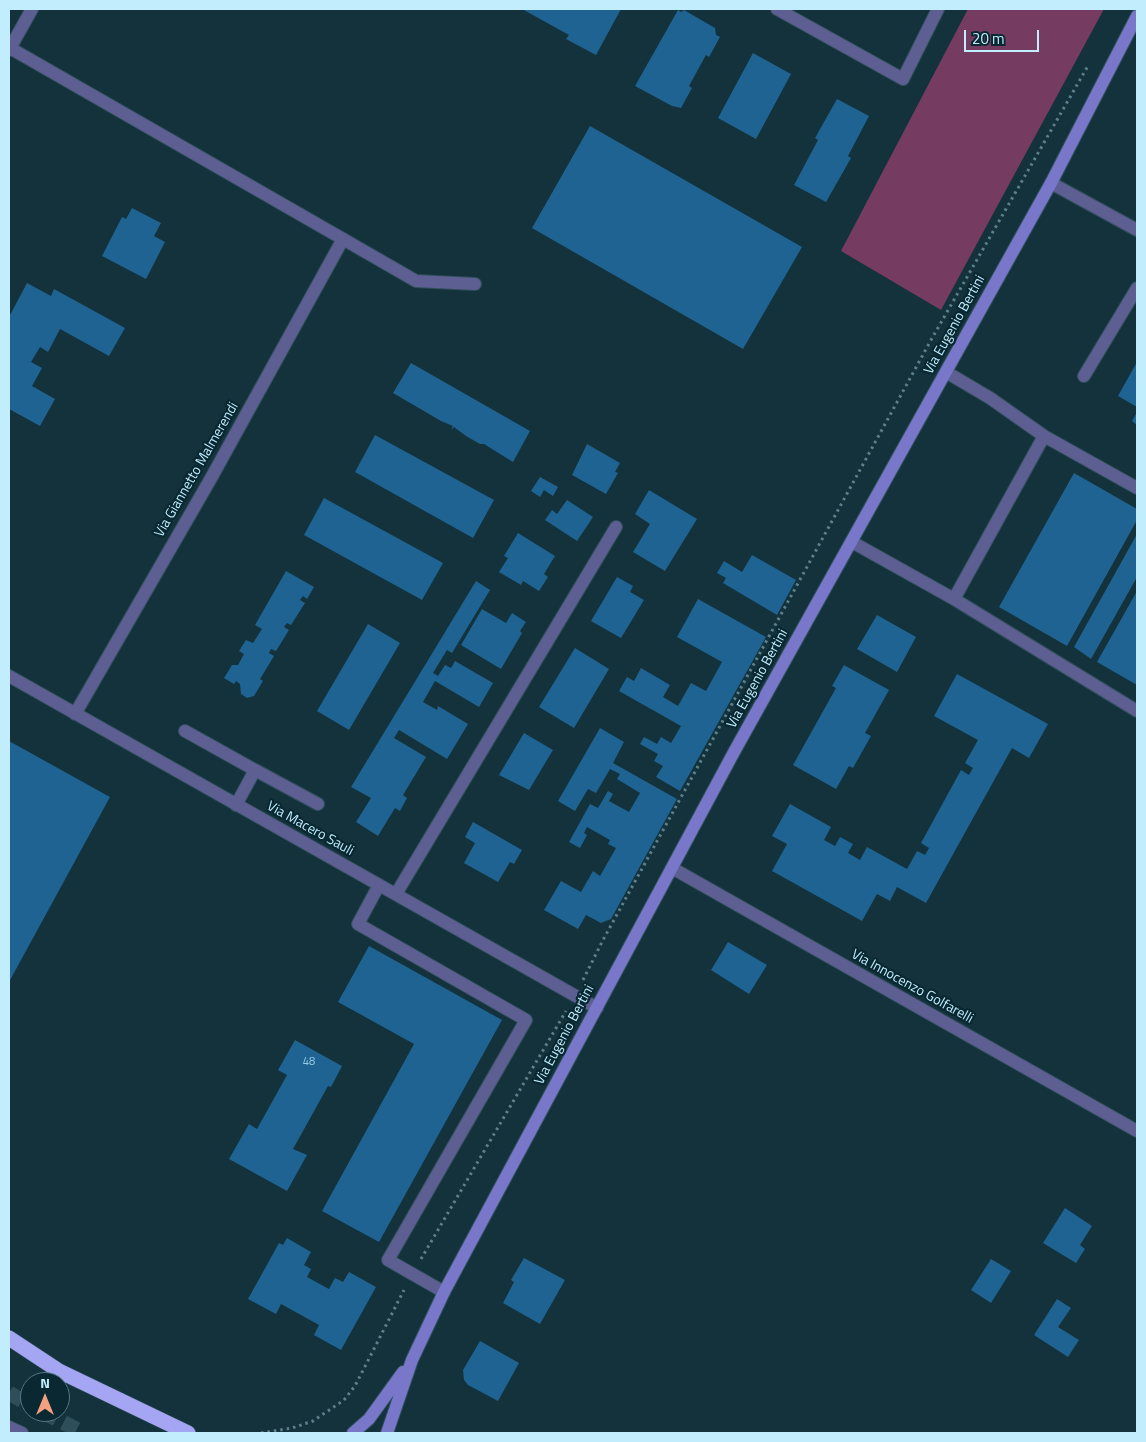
<!DOCTYPE html>
<html>
<head>
<meta charset="utf-8">
<style>
	body { margin:0 }
	#map { position:relative; width:1146px; height:1442px; overflow:hidden; background:#14323c; font-family:"Titillium Web",sans-serif }
	canvas { display:block }
	.frame { position:absolute; inset:0; border:10px solid #c1edfd; pointer-events:none }
	.north { position:absolute; left:20px; top:1372px; width:50px; height:50px; box-sizing:border-box; background:#092832; border:1px solid #537783; border-radius:50%; rotate:0deg; font-size:14px; font-weight:700; line-height:20px; text-align:center; color:#c1edfd }
	.north::after { content:''; display:block; margin:auto; width:18px; height:22px; background:#f2a07f; clip-path:polygon(50% 0,100% 100%,50% 72%,0 100%) }
	.scale { position:absolute; left:964px; top:30px; width:75px; height:22px; box-sizing:border-box; border:2px solid #c1edfd; border-top:0; padding-left:6px; font-size:15px; line-height:18px; white-space:nowrap; color:#c1edfd; -webkit-text-stroke:4px #092832; paint-order:stroke }
</style>
</head>
<body>
<div id="map">
<canvas width="1146" height="1442"></canvas>
<div class="frame"></div>
<div class="north">N</div>
<div class="scale">20 m</div>
</div>
<script>
const g = document.querySelector('canvas').getContext('2d');
g.lineJoin = 'round';
function fill(path, color) { g.fillStyle = color; g.fill(path, 'evenodd'); }
const shape = rows => new Path2D(rows.map(r => 'M' + r).join(''));
function trace(path, color, width, dash) { g.strokeStyle = color; g.lineWidth = width; g.lineCap = dash ? 'butt' : 'round'; g.setLineDash(dash || []); g.stroke(path); }
function label(font, color, halo, rows, align = 'center') {
  g.font = font + ' "Titillium Web",sans-serif'; g.lineWidth = 4.5; g.setLineDash([]); g.textBaseline = 'middle'; g.strokeStyle = halo; g.fillStyle = color; for (const [text, x, y, turn = 0] of rows) {
    g.save(); g.translate(x, y); g.rotate((+turn || 0) * Math.PI / 180); g.textAlign = isNaN(turn) ? turn : align; if (halo) g.strokeText(text, 0, 0); g.fillText(text, 0, 0); g.restore();
  }
}
fill(shape([
	[968,9,1104,9,941,310,841,251]
]), '#753b60');
fill(shape([
	[522,9,621,9,596,55,566,39,569,35],
	[678,10,681,12,684,10,715,28,716,35,720,37,709,57,706,55,689,86,692,88,681,108,672,106,635,86],
	[753,53,791,74,756,139,718,118],
	[837,99,869,116,848,156,851,158,826,202,794,185,818,140,815,138],
	[590,126,802,247,743,349,532,228],
	[132,208,161,223,154,236,165,242,146,279,102,256,122,217,126,219],
	[27,283,51,296,54,289,125,328,109,356,60,329,48,352,40,347,31,362,42,368,32,386,55,399,40,426,9,409,9,317],
	[1137,362,1137,407,1118,396],
	[411,363,530,431,513,462,484,444,480,444,466,436,454,427,451,430,453,426,441,421,393,393],
	[1137,412,1137,425,1132,421],
	[375,435,494,500,473,538,355,472],
	[587,444,620,463,615,472,618,473,606,494,572,475],
	[1074,473,1137,509,1137,520,1067,646,999,607],
	[540,477,558,487,553,496,544,490,540,497,531,491],
	[649,490,697,519,665,571,633,552,650,524,635,514],
	[324,498,443,563,422,600,304,535],
	[567,500,593,517,577,541,545,520,552,510,557,514],
	[518,533,555,556,544,574,548,577,539,591,523,581,521,585,499,572,508,558,504,556],
	[1137,534,1137,577,1091,659,1074,647],
	[752,555,796,580,777,615,723,583,726,578,717,573,724,561,742,572],
	[286,571,314,587,307,599,303,596,300,600,305,603,291,625,287,623,284,627,289,630,276,651,271,649,269,653,274,656,260,679,263,681,254,696,247,698,241,694,240,684,236,681,234,684,224,678,232,665,238,665,244,654,239,651,246,640,253,643,262,629,255,625],
	[617,577,633,586,630,592,644,600,621,638,591,621],
	[476,581,490,590,452,653,447,650,433,673,438,676,445,665,451,668,455,661,493,683,479,707,435,681,423,702,437,710,438,706,468,724,447,759,399,730,394,738,426,757,403,795,407,798,400,811,395,808,378,836,356,822,371,798,351,787],
	[1137,591,1137,685,1097,662],
	[698,599,766,637,680,791,656,777,663,766,654,761,658,754,640,744,644,737,657,744,661,737,671,743,681,726,619,691,627,677,634,681,641,668,670,685,663,697,678,706,691,683,706,691,722,662,677,637],
	[482,609,506,623,512,613,526,622,520,631,522,633,501,669,461,645],
	[877,615,916,637,897,672,857,649],
	[368,624,400,643,349,730,317,711],
	[575,648,609,669,574,728,539,707],
	[844,665,889,690,865,733,871,736,853,768,849,766,836,789,793,765,836,688,832,686],
	[957,674,1048,724,1029,758,1012,748,926,903,897,887,890,901,877,894,862,921,772,871,787,844,772,836,790,804,831,827,824,840,835,846,840,837,853,844,848,853,860,860,867,847,907,869,917,851,925,855,929,848,921,843,961,770,969,775,973,768,965,763,978,740,934,716],
	[600,728,624,742,613,763,677,799,611,919,601,923,586,915,578,929,544,910,561,881,581,892,593,871,600,876,616,848,608,844,610,840,587,827,584,833,587,835,580,848,569,842,590,804,598,808,608,791,613,794,609,801,629,812,640,793,617,779,620,774,610,769,596,793,588,789,575,811,558,801],
	[524,733,553,750,529,790,499,775],
	[9,741,110,797,9,982],
	[473,822,522,850,514,864,510,862,498,882,464,863,475,843,465,837],
	[728,942,767,965,749,994,711,970],
	[369,946,502,1020,379,1242,322,1211,414,1044,338,1002],
	[295,1040,342,1066,331,1087,328,1086,293,1149,307,1155,287,1191,229,1159,249,1124,257,1129,287,1075,278,1070],
	[1065,1208,1092,1226,1080,1245,1085,1249,1076,1263,1043,1243],
	[287,1238,311,1252,304,1265,311,1269,307,1277,329,1289,335,1278,343,1282,349,1272,376,1287,341,1350,314,1335,319,1325,281,1304,276,1314,248,1299,279,1243,283,1245],
	[524,1258,565,1280,540,1324,503,1303,514,1282,511,1280],
	[991,1259,1011,1271,991,1303,971,1290],
	[1057,1299,1071,1308,1058,1327,1079,1340,1068,1357,1034,1335],
	[480,1341,519,1363,498,1401,468,1385,464,1380,463,1370]
]), '#1e6391');
trace(shape([
	[9,1393,30,1405],
	[43,1412,84,1433]
]), '#2e4e59', 15, [15, 8]);
const lane = shape([
	[1051,183,1137,230],
	[343,239,416,281,475,284],
	[1084,376,1137,288],
	[1044,436,1137,488],
	[852,542,954,599,1044,436,990,398,946,372],
	[954,599,1137,711],
	[185,731,255,770,236,805],
	[255,770,318,804],
	[379,885,358,924,526,1020,388,1260,444,1292]
]);
const street = shape([
	[777,9,903,79,938,9],
	[10,48,343,239,210,480,75,714],
	[9,50,32,9],
	[9,676,597,1008],
	[672,868,1137,1131],
	[396,894,616,527],
	[9,1427,22,1433]
]);
const secondary = shape([
	[353,1433,369,1419,403,1372],
	[387,1433,412,1360,444,1292,734,752,1051,183,1137,16]
]);
const highway = shape([
	[9,1338,59,1371,188,1433]
]);
trace(lane, '#30505b', 14);
trace(street, '#30505b', 14);
trace(secondary, '#30505b', 14);
trace(highway, '#30505b', 16);
trace(shape([
	[583,980,603,940,931,340,1089,64],
	[421,1259,566,1011],
	[261,1433,292,1428,313,1421,344,1400,355,1386,404,1290]
]), '#5c808d', 3, [2.5, 4]);
trace(lane, '#5d5e92', 12);
trace(street, '#5d5e92', 12);
trace(secondary, '#7877ca', 12);
trace(highway, '#a4a6f3', 15);
label('11px', '#98cae2', null, [
	["48",309,1062]
]);
label('14px', '#c1edfd', '#092832', [
	["Via Eugenio Bertini",955,325,-61],
	["Via Giannetto Malmerendi",197,470,-60],
	["Via Eugenio Bertini",758,679,-61],
	["Via Macero Sauli",310,829,29],
	["Via Innocenzo Golfarelli",912,987,29],
	["Via Eugenio Bertini",565,1035,-62]
]);
</script>
</body>
</html>
